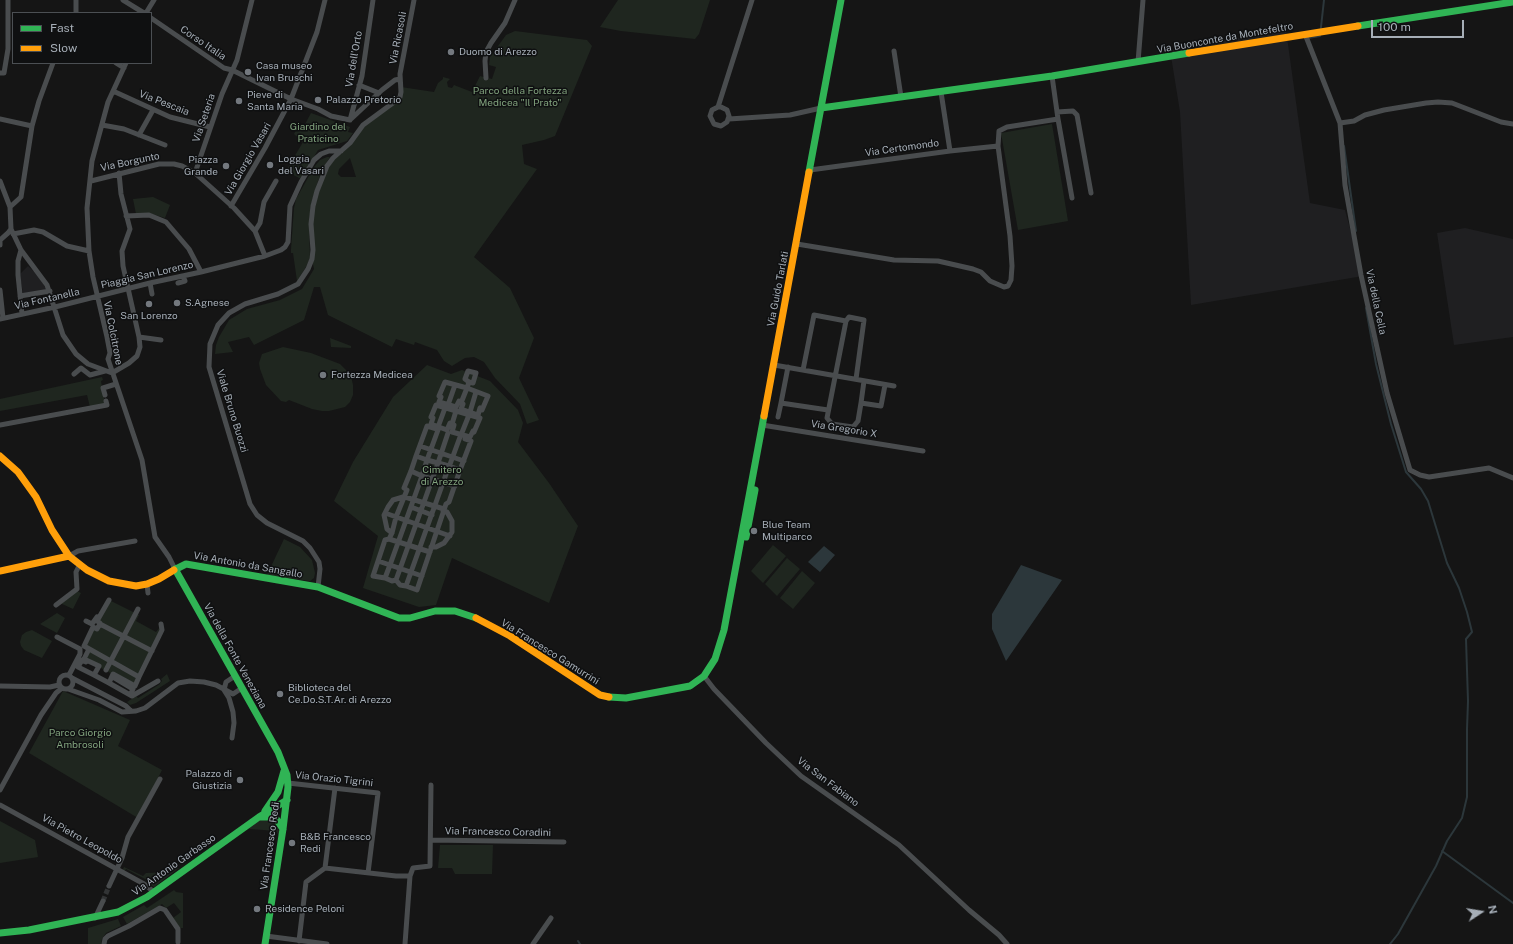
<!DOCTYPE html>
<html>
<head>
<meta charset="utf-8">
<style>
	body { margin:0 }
	#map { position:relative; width:1513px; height:944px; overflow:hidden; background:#151515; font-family:"Public Sans",sans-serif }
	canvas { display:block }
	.legend { position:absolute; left:12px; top:12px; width:140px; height:52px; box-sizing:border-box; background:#0f1011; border:1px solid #4b4f53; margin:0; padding:5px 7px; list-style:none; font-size:12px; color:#a6aeb7 }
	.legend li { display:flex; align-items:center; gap:8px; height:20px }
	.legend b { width:20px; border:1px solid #4b4f53 }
	.north { position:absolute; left:1461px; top:892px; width:40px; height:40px; -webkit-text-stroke:3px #0f1011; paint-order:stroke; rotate:78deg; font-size:11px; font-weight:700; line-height:16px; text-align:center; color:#a6aeb7 }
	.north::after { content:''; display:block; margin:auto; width:14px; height:18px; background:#a6aeb7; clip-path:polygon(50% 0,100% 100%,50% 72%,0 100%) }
	.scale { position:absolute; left:1371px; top:20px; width:93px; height:18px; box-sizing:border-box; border:2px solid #a6aeb7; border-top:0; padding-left:5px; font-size:12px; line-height:14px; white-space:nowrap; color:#a6aeb7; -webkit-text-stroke:3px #0f1011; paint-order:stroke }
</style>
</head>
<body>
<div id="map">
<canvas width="1513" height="944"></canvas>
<ul class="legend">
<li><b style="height:5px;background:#30b455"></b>Fast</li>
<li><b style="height:5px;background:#ff9f0a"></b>Slow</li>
</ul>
<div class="north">N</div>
<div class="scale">100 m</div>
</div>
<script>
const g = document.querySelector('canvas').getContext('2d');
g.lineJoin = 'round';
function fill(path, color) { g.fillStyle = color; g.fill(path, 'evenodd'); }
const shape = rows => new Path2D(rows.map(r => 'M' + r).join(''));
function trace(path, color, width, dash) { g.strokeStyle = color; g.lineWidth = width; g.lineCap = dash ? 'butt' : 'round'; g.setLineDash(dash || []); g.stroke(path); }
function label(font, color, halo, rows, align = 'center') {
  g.font = font + ' "Public Sans",sans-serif'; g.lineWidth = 3; g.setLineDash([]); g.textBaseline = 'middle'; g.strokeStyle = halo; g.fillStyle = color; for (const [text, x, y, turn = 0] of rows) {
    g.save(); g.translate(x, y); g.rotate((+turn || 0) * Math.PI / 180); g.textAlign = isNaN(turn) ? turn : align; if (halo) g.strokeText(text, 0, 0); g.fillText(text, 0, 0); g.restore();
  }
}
fill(shape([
	[1286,30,1310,203,1345,210,1363,276,1191,305,1180,112,1170,50],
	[1465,228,1513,239,1513,337,1454,345,1437,233],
	[28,266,40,277,46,289,39,292,23,294,20,274]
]), '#1f1f21');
fill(shape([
	[618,0,710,0,699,34,695,39,621,31,600,27],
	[515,31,587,40,592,46,555,136,544,140,522,145,524,164,537,169,474,257,510,288,534,338,519,378,539,420,527,424,520,404,495,378,484,362,474,357,465,358,452,366,444,361,437,350,415,342,414,345,396,339,392,347,328,315,320,287,314,287,304,320,254,345,249,337,228,342,233,352,215,354,216,345,219,337,229,320,247,309,280,300,302,289,314,269,312,259,313,206,327,166,363,125,397,100,401,87,434,92,438,83,443,79,443,77,450,79,447,82,448,87,452,88,454,85,472,92,480,76,492,79,496,67,489,65,490,57,506,35],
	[350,158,356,177,341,177,338,174,339,169],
	[311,113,350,127,348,132,353,133,347,141,318,150,301,179,286,171,303,142,294,134,299,124,304,126],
	[1052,124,1068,221,1018,230,1001,133],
	[327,157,330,157,325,165,318,181,311,205,309,223,310,259,306,267,297,281,293,253,291,253,291,249,294,208,296,199,314,167,320,160],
	[153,197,170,205,165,218,149,213,136,214,133,199],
	[330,338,351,346,351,348,331,347],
	[283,347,311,353,340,364,346,370,351,376,353,385,353,395,350,402,345,407,329,411,322,411,312,409,289,400,286,402,281,401,266,385,260,369,259,363,262,354],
	[427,365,451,374,462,370,490,381,518,410,523,423,518,442,549,483,578,526,549,603,452,558,436,605,419,607,363,588,378,536,334,501,353,462,393,397],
	[102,377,103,380,101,381,105,404,90,407,87,395,0,411,0,399],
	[284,539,300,547,312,560,315,573,314,578,310,581,267,575],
	[773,545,786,556,763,583,751,571],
	[787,558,800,569,777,596,765,584],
	[802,571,815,583,793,609,780,598],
	[75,590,81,593,73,609,60,603],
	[109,600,139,615,136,621,156,632,160,627,161,627,135,686,84,659,89,649,84,646,93,627,97,629,97,621],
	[57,613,65,618,57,633,40,624],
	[32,630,52,641,42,658,24,650,21,646,20,642,22,635,26,632],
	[167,674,170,681,136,703,130,705,127,702,136,696,138,698,160,684,160,683,162,681,161,679],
	[63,691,130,720,118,746,162,770,138,818,29,753],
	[262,819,270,819,277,824,279,831,279,836,276,831,250,829,249,828],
	[0,821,35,840,38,857,0,863],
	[440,845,493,845,492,874,455,874,452,868,438,868],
	[124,867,143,876,146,873,172,872,172,868,179,868,154,887,146,883,147,880,126,869,124,872,122,871],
	[174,890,176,892,183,893,183,928,180,928,173,918,181,912,174,903,166,908,162,904,127,924,123,917,144,905,147,908],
	[118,919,121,926,106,933,102,939,101,944,88,944,88,928]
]), '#1f261f');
fill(shape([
	[824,546,835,555,820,572,808,562],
	[1021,565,1062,580,1006,661,992,629,992,614]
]), '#2c373b');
trace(shape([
	[1308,38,1320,36,1324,0],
	[1344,146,1356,231],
	[1366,308,1376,364,1391,424,1406,472,1421,489,1428,501,1447,563,1459,588,1467,612,1472,632,1466,639,1468,701,1467,729,1467,797,1462,818,1447,841,1436,866,1398,934,1390,944],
	[1442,851,1513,903],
	[578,941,580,944]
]), '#2c373b', 2);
trace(shape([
	[103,901,109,886]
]), '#323435', 5, [5, 2.5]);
trace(shape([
	[76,0,76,13],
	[123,0,144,13],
	[146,13,154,0],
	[151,18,224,68,232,70,291,99,318,109,331,116,350,120],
	[1305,34,1340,123,1345,185,1361,275,1387,393,1410,470,1420,475,1429,477,1489,468,1513,478],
	[894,51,901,97],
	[1138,62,1143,0],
	[116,63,124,68],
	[126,63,108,102,92,161,87,208,89,251,93,277,107,337,110,353,108,359,142,460,155,537,169,557,175,569],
	[0,73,4,73,8,49,8,0],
	[486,78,485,61,486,52,491,43,505,23,515,0],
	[359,85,379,93],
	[113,91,170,117,210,127],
	[941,92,950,151],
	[718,107,721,107,727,110,729,116,727,122,721,126,714,124,710,116,712,110,718,107,752,0],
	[1057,112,1073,111,1077,115,1091,193],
	[0,119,32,126],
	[351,119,382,90,395,80,400,79],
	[729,119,790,115,821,108],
	[1058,119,1072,198],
	[350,120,362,76,373,0],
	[1340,123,1354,121,1365,115,1384,110,1426,103,1438,102,1452,103,1501,122,1513,124],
	[102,125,124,129,165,145],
	[139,135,153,110],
	[810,170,950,151,998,146],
	[195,173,222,94,237,60,252,0],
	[0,181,10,207,11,229,21,250,47,285,63,335,76,354,88,364,112,373],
	[91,181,159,164,174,164,182,166,195,173,234,208,255,231,265,256],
	[231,206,265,148,291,99,317,32,325,0],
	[10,207,21,197,32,126,39,101,53,63],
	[126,216,149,215,166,222,189,249,201,272],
	[255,231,260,223,264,202,276,181],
	[13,234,34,230,43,232,67,246,89,251],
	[797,244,894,260,938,261,973,269,981,272,990,281,1004,287,1008,286,1011,280,1012,266,1010,236,998,146,999,131,1007,127,1058,119,1052,76],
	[0,245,0,240,8,233,11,229],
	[21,250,18,261,18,275,22,314],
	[150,283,152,294],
	[178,283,185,281,183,276],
	[0,290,3,318],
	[20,296,50,291],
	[0,319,55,307,150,283,201,272,265,256,281,250,285,247,288,242,290,206,301,182,314,160,321,154,329,151,341,151],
	[846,321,849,317,864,320,856,379],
	[139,337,161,340],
	[774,365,894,386],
	[788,367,781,403,828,410],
	[803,370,814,315,846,321,827,418,832,424,853,427,858,421,861,403],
	[112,373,129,363,137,356,140,347,139,337,123,266,122,251,130,229,121,194,119,173],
	[74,374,81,368,90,375,105,371],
	[864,381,861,403,881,406,885,385],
	[467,388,488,396,482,410,480,408,478,415,461,409,463,404,461,403,467,388],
	[105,395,103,388,116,384],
	[461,402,459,401,456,407,439,402,441,397,439,396,445,382,467,388,469,382,473,383,476,373,468,371,465,379,469,382],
	[448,405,455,385],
	[470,412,476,392],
	[778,417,781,403],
	[452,424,454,425,452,432,470,437,473,431,474,432,480,418,436,405,431,417,433,418,431,424,447,430,450,423,452,424,456,411],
	[0,425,107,405,106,401],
	[762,425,923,451],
	[438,427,445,408],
	[461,435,469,415],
	[420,446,464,461],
	[416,456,427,426,437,429],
	[449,467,460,437],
	[460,470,471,441,465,439],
	[405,497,444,509],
	[411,507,432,515],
	[385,513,450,536],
	[392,533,387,529,384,515,388,507,393,500,403,497],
	[389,539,430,552],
	[431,547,436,547,444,543,452,532,452,521,447,512,443,511],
	[69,556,78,551,135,541],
	[378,561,390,565,385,578,373,576,385,540,389,539,392,533,396,517,407,490,404,488,411,471,416,456,427,460,422,476,411,471],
	[422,576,390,565,422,476,455,486],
	[385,578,392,581,396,580,400,585,406,586,449,466,438,463,448,433],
	[396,580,438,463,427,460,438,430],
	[147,584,148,593],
	[406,586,417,590,446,504,449,502,460,470,449,466],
	[318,587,320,569,319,562,310,548,303,541,267,523,257,515,250,504,209,367,210,344,218,325,229,313,245,304,278,294,298,284,308,269,312,259,313,250,311,224,313,206,317,191,327,166,333,158,350,143,363,125,397,100,400,97,401,92,400,74,414,0],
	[109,600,97,621,100,623,100,624,97,629,93,627,84,646,139,677,162,630,161,624],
	[56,605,77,589,76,572,80,564],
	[86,621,92,624,97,617],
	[100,624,152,651],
	[57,637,80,649,80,654,69,675],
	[89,649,84,659,99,666,94,675,109,683,113,674,135,686,139,677],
	[86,662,82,660,78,667,94,675],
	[106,670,138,609],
	'59 682a7 7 0 1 1 14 0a7 7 0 1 1-14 0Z',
	[704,676,714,689,766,743,801,776,899,845,969,910,999,935,1007,944],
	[113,677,133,689,130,695],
	[72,678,126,706,131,711],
	[109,683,132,696,158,681],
	[0,686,50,687,59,685],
	[68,689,99,700,122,712,136,711,145,708,178,683,190,681,204,682,216,685,233,694,242,688],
	[232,738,234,723,233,712,229,698,224,690,226,682,235,676],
	[288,783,378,793,368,873],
	[0,790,41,715,56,693,62,688],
	[0,805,144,884,154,892],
	[431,840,564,842],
	[325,868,396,876,410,876],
	[109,886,122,858,128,837,160,779],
	[95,918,103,901],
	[266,936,327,944],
	[299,941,306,882,325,868,335,788],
	[104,944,105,939,108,936,129,926,160,908,165,910,178,929,178,942],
	[405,944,410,876,413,868,430,866,431,785],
	[533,944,551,918]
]), '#494c4e', 5);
trace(shape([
	[1358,26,1513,2],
	[821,108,1052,76,1189,53],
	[809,172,841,0],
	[746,537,755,490],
	[175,569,278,752,287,775,288,787,283,829,265,944],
	[174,570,186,564,318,587,399,618,410,618,435,611,455,611,476,618],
	[609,697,626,698,690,686,704,676,715,659,724,630,764,416],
	[265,811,278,792,284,771],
	[261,817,272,817,277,820,283,829],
	[0,933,29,930,118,912,147,897,259,817,287,800]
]), '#30b455', 7);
trace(shape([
	[1189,53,1358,26],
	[764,416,809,172],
	[0,456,18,472,36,497,52,530,69,556,87,570,109,581,136,586,147,584,159,579,174,570],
	[0,571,69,556],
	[476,618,510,636,600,695,609,697]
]), '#ff9f0a', 7);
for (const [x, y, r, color] of [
	[451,52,4,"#73787e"],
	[248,72,4,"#73787e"],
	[318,100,4,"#73787e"],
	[239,101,4,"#73787e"],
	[270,165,4,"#73787e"],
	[226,166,4,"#73787e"],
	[177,303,4,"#73787e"],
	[149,304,4,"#73787e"],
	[323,375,4,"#73787e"],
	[754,531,4,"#73787e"],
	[280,694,4,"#73787e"],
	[240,780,4,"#73787e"],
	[292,843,4,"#73787e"],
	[257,909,4,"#73787e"]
]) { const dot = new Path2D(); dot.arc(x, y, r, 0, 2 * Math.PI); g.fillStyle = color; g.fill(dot); trace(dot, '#0f1011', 1.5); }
label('10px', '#a6aeb7', '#0f1011', [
	["Via Ricasoli",398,38,-79],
	["Via Buonconte da Montefeltro",1225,38,-10],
	["Corso Italia",203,43,34],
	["Via dell'Orto",354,59,-80],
	["Via Pescaia",164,103,21],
	["Via Seteria",204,118,-71],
	["Via Certomondo",902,148,-8],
	["Via Giorgio Vasari",248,159,-60],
	["Via Borgunto",130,162,-12],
	["Piaggia San Lorenzo",147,275,-13],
	["Via Guido Tarlati",778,289,-79],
	["Via Fontanella",47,299,-13],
	["Via della Cella",1376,302,78],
	["Via Colcitrone",113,333,79],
	["Viale Bruno Buozzi",232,411,73],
	["Via Gregorio X",844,429,9],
	["Via Antonio da Sangallo",248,565,10],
	["Via Francesco Gamurrini",550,652,32],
	["Via della Fonte Veneziana",235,656,61],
	["Via Orazio Tigrini",334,779,6],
	["Via San Fabiano",828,782,37],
	["Via Francesco Coradini",498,832,1],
	["Via Pietro Leopoldo",82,839,29],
	["Via Francesco Redi",270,846,-82],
	["Via Antonio Garbasso",174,865,-35]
]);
label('10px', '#a6aeb7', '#0f1011', [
	["Duomo di Arezzo",459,52],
	["Casa museo",256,66],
	["Ivan Bruschi",256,78],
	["Pieve di",247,95],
	["Santa Maria",247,107],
	["Palazzo Pretorio",326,100],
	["Loggia",278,159],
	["del Vasari",278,171],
	["Piazza",218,160,"right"],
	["Grande",218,172,"right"],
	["S.Agnese",185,303],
	["San Lorenzo",149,316,"center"],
	["Fortezza Medicea",331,375],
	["Blue Team",762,525],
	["Multiparco",762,537],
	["Biblioteca del",288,688],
	["Ce.Do.S.T.Ar. di Arezzo",288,700],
	["Palazzo di",232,774,"right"],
	["Giustizia",232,786,"right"],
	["B&B Francesco",300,837],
	["Redi",300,849],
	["Residence Peloni",265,909]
], 'left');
label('10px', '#81a27d', '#0f1011', [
	["Parco della Fortezza",520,91],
	["Medicea \"Il Prato\"",520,103],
	["Giardino del",318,127],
	["Praticino",318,139],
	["Cimitero",442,470],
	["di Arezzo",442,482],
	["Parco Giorgio",80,733],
	["Ambrosoli",80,745]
]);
</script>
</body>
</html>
